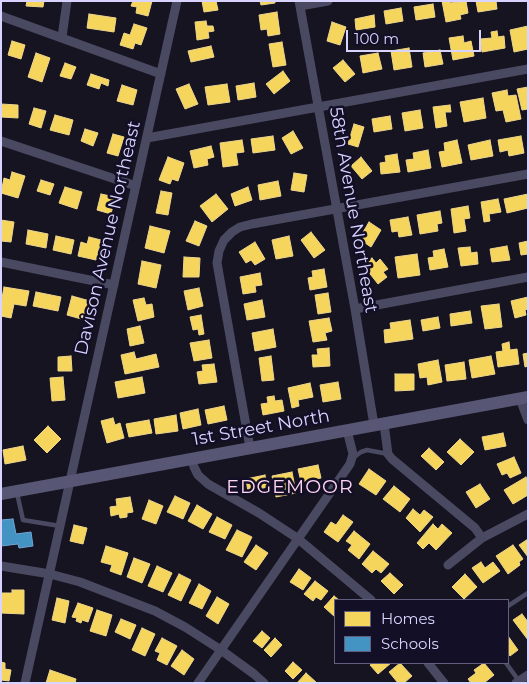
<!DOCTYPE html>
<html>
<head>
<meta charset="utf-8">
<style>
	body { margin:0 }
	#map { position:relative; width:529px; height:684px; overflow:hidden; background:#161421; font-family:Montserrat,sans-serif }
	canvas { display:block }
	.frame { position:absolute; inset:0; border:2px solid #d9d4ff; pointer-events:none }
	.legend { position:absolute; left:334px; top:599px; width:175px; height:65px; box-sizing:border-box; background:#130f26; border:1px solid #625e7d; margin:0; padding:6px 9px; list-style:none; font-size:15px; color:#d9d4ff }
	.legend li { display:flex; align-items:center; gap:10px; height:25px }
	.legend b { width:25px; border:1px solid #625e7d }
	.scale { position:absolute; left:346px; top:30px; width:135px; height:22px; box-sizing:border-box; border:2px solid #d9d4ff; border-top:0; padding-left:6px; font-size:15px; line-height:18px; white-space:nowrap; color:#d9d4ff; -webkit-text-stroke:4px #130f26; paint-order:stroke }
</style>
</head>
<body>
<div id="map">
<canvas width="529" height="684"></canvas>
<div class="frame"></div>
<ul class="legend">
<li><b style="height:14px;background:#f6d55c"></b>Homes</li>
<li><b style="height:14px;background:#4393c3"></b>Schools</li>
</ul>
<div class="scale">100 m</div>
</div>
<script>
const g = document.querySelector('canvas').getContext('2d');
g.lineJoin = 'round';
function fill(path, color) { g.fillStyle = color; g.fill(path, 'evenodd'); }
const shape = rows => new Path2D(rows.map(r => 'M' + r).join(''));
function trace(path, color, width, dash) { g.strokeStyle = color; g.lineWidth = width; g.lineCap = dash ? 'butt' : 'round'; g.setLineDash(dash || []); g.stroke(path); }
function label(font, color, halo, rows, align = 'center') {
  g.font = font + ' Montserrat,sans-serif'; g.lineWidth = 5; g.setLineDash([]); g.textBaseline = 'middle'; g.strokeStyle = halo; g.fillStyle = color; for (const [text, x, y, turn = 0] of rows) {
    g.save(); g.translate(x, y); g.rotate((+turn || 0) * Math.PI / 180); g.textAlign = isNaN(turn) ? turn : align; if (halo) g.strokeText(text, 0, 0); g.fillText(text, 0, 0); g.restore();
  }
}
const homes = shape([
	[27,1,44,1,43,7,26,6,27,1],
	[133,1,152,1,148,16,136,13,137,7,131,6,133,1],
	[202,1,216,1,218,10,204,12,202,1],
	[260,1,275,1,275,3,261,5,260,1],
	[442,1,450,1,450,3,466,1,468,13,460,15,461,19,446,22,442,1],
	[476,1,496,1,497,9,478,12,476,1],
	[433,4,435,17,416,20,414,7,433,4],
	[401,8,403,21,386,24,384,11,401,8],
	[277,12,280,34,268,36,267,29,261,30,259,15,277,12],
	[89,14,116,18,114,32,87,28,89,14],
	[374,15,375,27,356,30,355,19,374,15],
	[206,21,207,26,213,26,214,31,208,32,209,38,197,40,195,22,206,21],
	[332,22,346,27,340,45,327,41,332,22],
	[134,24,147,28,141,45,135,43,133,49,120,45,124,33,130,35,134,24],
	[528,26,528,49,514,52,510,30,528,26],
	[497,31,498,37,504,36,505,48,482,52,480,39,492,38,491,32,497,31],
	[463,36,464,43,471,41,474,56,453,60,449,38,463,36],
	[12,41,25,45,21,59,8,55,12,41],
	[282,42,286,65,273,67,269,44,282,42],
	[211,46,214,57,191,62,188,51,211,46],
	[409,48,412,67,394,70,391,51,409,48],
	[440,50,443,64,425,67,423,53,440,50],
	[36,53,50,58,42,82,28,77,36,53],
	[378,53,382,69,363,73,360,56,378,53],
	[343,60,355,74,345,82,333,68,343,60],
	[65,63,76,67,71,79,60,76,65,63],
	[283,71,290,81,274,94,266,84,283,71],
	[91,74,109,80,108,86,101,83,99,89,87,85,91,74],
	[254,83,256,97,238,100,236,86,254,83],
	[189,84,198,104,185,109,176,89,189,84],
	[227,84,230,102,208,105,205,87,227,84],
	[122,85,137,90,133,105,117,101,122,85],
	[528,87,528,109,522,110,517,89,528,87],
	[507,90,508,96,516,95,521,119,506,122,503,110,496,111,492,93,507,90],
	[483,98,486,118,464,122,460,102,483,98],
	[1,104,18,105,18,118,1,117,1,104],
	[450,105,451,112,445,112,447,126,436,128,433,107,450,105],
	[34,108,46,111,41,128,29,124,34,108],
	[420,110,423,128,405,131,402,113,420,110],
	[55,115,73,120,69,135,50,130,55,115],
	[390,116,392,129,374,132,372,119,390,116],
	[354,124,364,127,358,147,348,144,354,124],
	[85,129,98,133,93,146,81,141,85,129],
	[293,131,303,148,291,154,282,138,293,131],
	[113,134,124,137,118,156,107,153,113,134],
	[273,136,275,150,253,153,251,139,273,136],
	[521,136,524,153,509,156,508,150,500,152,498,140,521,136],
	[242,140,244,152,236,153,238,165,223,167,220,143,242,140],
	[457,140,462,163,442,167,439,152,445,151,444,143,457,140],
	[490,140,493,156,471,160,468,145,490,140],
	[211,146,214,157,207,159,208,165,194,168,190,151,211,146],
	[428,150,431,168,408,172,406,160,414,159,413,153,428,150],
	[397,154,400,172,381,174,380,163,386,162,385,156,397,154],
	[168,157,184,163,178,181,172,179,170,184,159,180,168,157],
	[361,157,372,171,362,179,351,166,361,157],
	[12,172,25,176,18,198,1,193,4,178,10,180,12,172],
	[294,173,307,175,304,192,291,190,294,173],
	[41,180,54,184,50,195,37,191,41,180],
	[278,181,281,196,260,200,258,185,278,181],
	[65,187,82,192,77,209,59,203,65,187],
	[248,187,252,200,235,206,231,194,248,187],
	[161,191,172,193,168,215,156,213,161,191],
	[101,194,115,197,111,214,97,210,101,194],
	[216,194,228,209,212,222,200,206,216,194],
	[528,194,528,208,507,213,504,199,528,194],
	[498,199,501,212,489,214,490,221,484,222,481,202,498,199],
	[468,206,470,218,464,219,466,231,454,233,451,209,468,206],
	[440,211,442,223,437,224,438,231,420,234,417,215,440,211],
	[408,217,412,235,399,237,398,231,392,232,390,220,408,217],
	[1,220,14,222,11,242,1,241,1,220],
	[195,221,207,226,199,246,186,241,195,221],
	[369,222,381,230,371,247,359,239,369,222],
	[150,226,170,231,164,253,145,248,150,226],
	[28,230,48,234,46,248,26,244,28,230],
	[311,232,325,250,314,258,301,240,311,232],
	[56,236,74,240,71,254,53,250,56,236],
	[289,236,293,256,276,259,272,240,289,236],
	[89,237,101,240,96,260,78,256,81,242,87,244,89,237],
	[528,241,528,254,521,255,519,243,528,241],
	[255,242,265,259,255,265,251,260,246,263,239,252,255,242],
	[507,246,510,260,492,262,490,249,507,246],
	[470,247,471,253,477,252,478,264,461,266,458,248,470,247],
	[444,249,448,267,430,270,428,258,434,257,433,251,444,249],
	[417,254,420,275,398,278,395,257,417,254],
	[184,257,200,258,199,277,183,277,184,257],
	[372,258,376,263,380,259,388,269,383,272,387,277,378,284,363,265,372,258],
	[142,261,161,265,156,288,138,284,142,261],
	[324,269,327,287,310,290,308,278,313,277,312,271,324,269],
	[260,273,262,285,255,286,256,292,243,294,240,277,260,273],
	[4,287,29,291,26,306,14,304,11,318,1,316,1,304,4,287],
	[199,288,203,306,188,310,184,291,199,288],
	[36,292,61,297,58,311,33,306,36,292],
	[328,293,331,312,318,314,315,295,328,293],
	[72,296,90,301,85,320,67,315,72,296],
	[528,297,528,309,525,310,526,315,515,318,511,301,528,297],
	[144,298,146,305,152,304,154,317,138,321,133,300,144,298],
	[262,300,265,317,247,320,244,304,262,300],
	[499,304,502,327,485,329,481,306,499,304],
	[470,311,472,323,451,326,450,314,470,311],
	[201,315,204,334,199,335,198,329,193,330,190,317,201,315],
	[438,317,440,328,423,331,421,320,438,317],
	[329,318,332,331,325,333,327,340,313,342,309,321,329,318],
	[410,320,413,339,385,343,384,330,391,329,390,323,410,320],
	[140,326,144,343,130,346,127,329,140,326],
	[273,329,276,347,255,351,252,333,273,329],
	[209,340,212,358,194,361,190,343,209,340],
	[509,342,510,350,517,349,519,364,498,367,496,352,503,351,502,344,509,342],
	[329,348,330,366,313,367,312,355,318,355,317,349,329,348],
	[134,352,136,359,156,354,159,367,125,374,121,355,134,352],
	[528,353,528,366,525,367,523,354,528,353],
	[71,356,72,371,58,371,58,357,71,356],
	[271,356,274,380,262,381,259,358,271,356],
	[491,356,495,374,472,378,469,360,491,356],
	[438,360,442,382,428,385,427,377,420,378,418,364,438,360],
	[464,362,466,379,447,381,445,365,464,362],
	[214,364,217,382,199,384,197,372,203,371,202,365,214,364],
	[395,374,414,374,414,390,395,391,395,374],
	[63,377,65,400,52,401,50,378,63,377],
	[142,377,145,393,118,398,115,382,142,377],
	[338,382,341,399,323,402,320,385,338,382],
	[310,383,313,397,298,400,299,406,292,408,288,388,310,383],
	[274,396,275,401,282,400,284,411,263,415,261,404,268,403,267,397,274,396],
	[224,406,227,420,208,424,205,410,224,406],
	[198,409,201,425,183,429,180,413,198,409],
	[176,415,178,431,156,434,154,419,176,415],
	[113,418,115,425,120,423,124,438,107,443,101,421,113,418],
	[149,420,152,433,129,437,126,424,149,420],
	[48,426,61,439,47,453,34,440,48,426],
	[503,433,506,446,485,450,482,437,503,433],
	[460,439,474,452,461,465,447,452,460,439],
	[23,446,26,460,5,464,3,450,23,446],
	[429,448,444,462,436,470,421,456,429,448],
	[514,457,521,473,510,478,507,473,502,475,497,464,514,457],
	[318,465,321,478,301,482,298,469,318,465],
	[369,469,386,481,376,495,359,484,369,469],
	[292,472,296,493,276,497,272,476,292,472],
	[265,475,267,487,248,492,246,479,265,475],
	[526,477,528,481,528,495,513,504,504,490,526,477],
	[480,484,490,499,476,508,466,492,480,484],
	[394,486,410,499,400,512,383,499,394,486],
	[175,496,190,503,183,519,167,512,175,496],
	[130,497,133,512,127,513,127,517,120,518,119,514,111,516,110,507,117,506,116,499,130,497],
	[149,500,163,506,156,524,142,519,149,500],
	[197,505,212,514,203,529,188,521,197,505],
	[413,509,420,515,424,510,433,517,420,532,406,518,413,509],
	[343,515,353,522,338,542,324,532,331,522,336,525,343,515],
	[217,517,232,525,225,539,209,532,217,517],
	[433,524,438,529,442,524,452,533,436,550,429,543,423,549,417,543,433,524],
	[74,525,87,528,83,544,70,541,74,525],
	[237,530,252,537,242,557,226,550,237,530],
	[354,531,370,544,359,559,348,550,352,545,346,541,354,531],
	[528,539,528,557,519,545,528,539],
	[256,545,268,553,256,570,244,562,256,545],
	[513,545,523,559,519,562,520,565,508,574,496,556,513,545],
	[106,546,128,553,121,575,110,571,112,565,101,562,106,546],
	[373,551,389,564,381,573,376,569,372,573,362,564,373,551],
	[134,558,150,564,142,583,127,577,134,558],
	[481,562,485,568,493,562,500,571,483,583,472,568,481,562],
	[157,566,172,573,163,592,148,586,157,566],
	[299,569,311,578,303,590,290,582,299,569],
	[390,573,403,585,394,594,381,581,390,573],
	[179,574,191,580,181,601,168,595,179,574],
	[465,574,477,587,464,599,452,587,465,574],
	[315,581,328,591,321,600,316,597,313,601,304,594,315,581],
	[199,584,211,591,202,609,189,603,199,584],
	[12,590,24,590,24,614,1,613,1,593,12,593,12,590],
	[334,596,339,600,335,600,335,617,324,607,334,596],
	[217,597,229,604,218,624,206,616,217,597],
	[57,598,69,601,65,623,52,620,57,598],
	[78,603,93,608,88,622,82,620,81,623,76,621,77,618,72,617,78,603],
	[97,610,112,615,106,636,90,631,97,610],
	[522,614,528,622,528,640,513,620,522,614],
	[121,619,136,625,130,639,115,632,121,619],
	[142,628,155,634,145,656,132,650,142,628],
	[262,631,270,638,262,648,253,641,262,631],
	[508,636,518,650,510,656,508,653,508,636],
	[162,638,177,646,167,665,157,660,160,653,155,651,162,638],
	[275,638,282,645,271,657,264,650,275,638],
	[182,650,194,659,184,675,171,666,182,650],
	[1,662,5,663,5,669,11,670,9,681,1,680,1,662],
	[293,662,302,670,293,679,285,671,293,662],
	[373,663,391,663,378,674,370,665,373,663],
	[400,663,412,676,404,683,398,683,389,672,400,663],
	[484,663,494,675,484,683,471,683,468,679,476,673,474,670,484,663],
	[50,670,76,679,75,683,46,683,50,670],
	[306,673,317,683,297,683,306,673]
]);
fill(homes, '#f6d55c');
trace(homes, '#edd58d', 1);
const schools = shape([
	[13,519,16,534,31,532,33,546,19,548,18,544,1,546,1,520,13,519]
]);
fill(schools, '#4393c3');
trace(schools, '#70a6d5', 1);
trace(shape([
	[353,458,361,452,367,450,388,454],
	[17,493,23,520,60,526],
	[508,606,528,593],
	[506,663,519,681]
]), '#4a4962', 4.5);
trace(shape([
	[299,1,355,309,374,425],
	[300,6,328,1],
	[1,16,161,74],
	[62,37,67,1],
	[147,138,528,69],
	[1,141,136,186],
	[1,262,114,285],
	[355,309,528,277],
	[520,399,528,420],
	[384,424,388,454,392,459,475,528,482,538],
	[250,448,217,263,219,251,224,240,232,232,240,227,252,224,528,174],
	[192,459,194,467,198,475,208,484,259,513,297,538,371,600],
	[448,565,482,538,528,514],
	[1,566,50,574,80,582,155,611,185,627,221,650,254,674,264,683],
	[428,663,444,683],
	[25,683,177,1],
	[198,683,350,464,353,454,347,430],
	[516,683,528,675]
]), '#4a4962', 9);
trace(shape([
	[1,494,528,397]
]), '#575674', 12);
label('18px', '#d9d4ff', '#130f26', [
	["58th Avenue Northeast",353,210,80],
	["Davison Avenue Northeast",108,238,-77],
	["1st Street North",261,428,-10]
]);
g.letterSpacing = '1px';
label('19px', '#ffd6f0', '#130f26', [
	["EDGEMOOR",290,487]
]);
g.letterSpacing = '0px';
</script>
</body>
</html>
